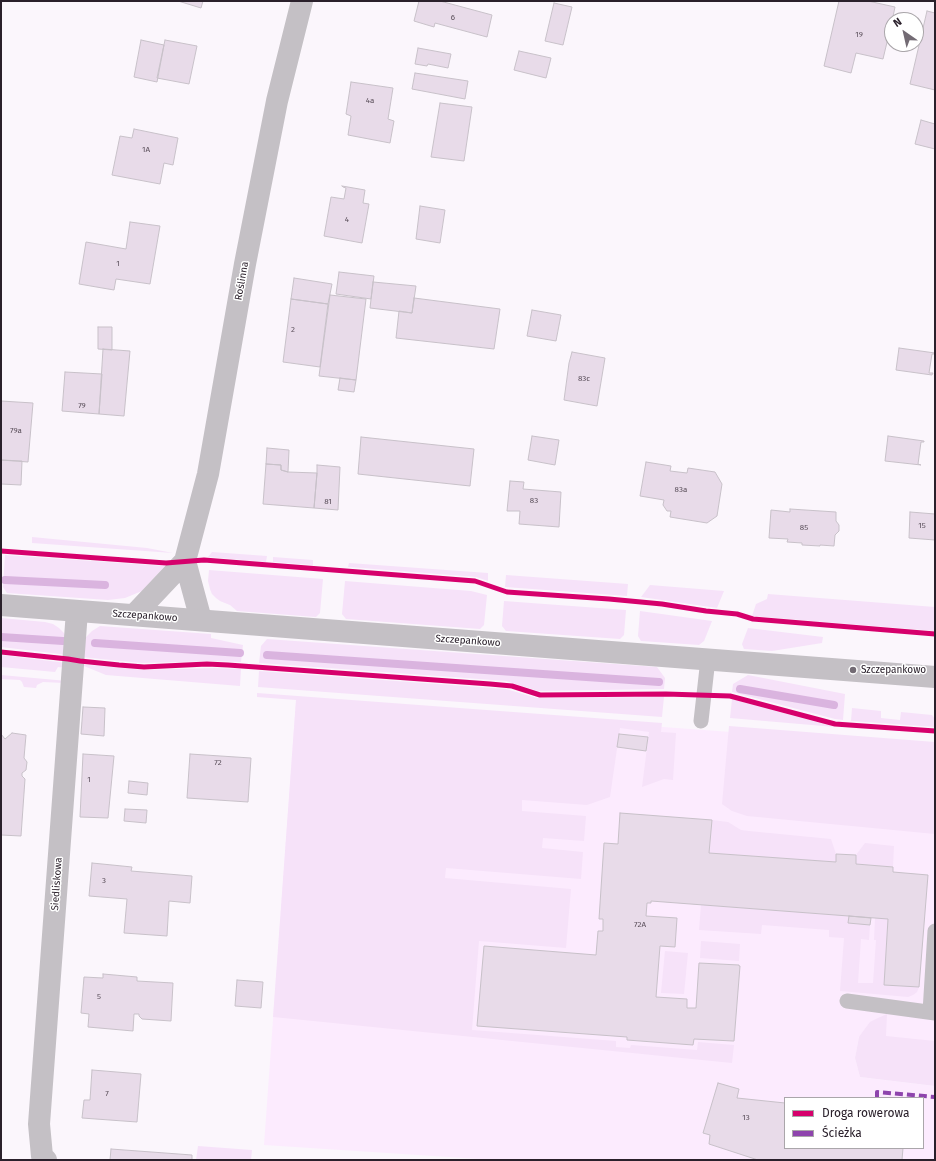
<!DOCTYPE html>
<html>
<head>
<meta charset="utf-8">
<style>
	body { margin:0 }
	#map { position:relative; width:936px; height:1161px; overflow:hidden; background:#fbf6fc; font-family:"Fira Sans",sans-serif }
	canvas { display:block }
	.frame { position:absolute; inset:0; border:2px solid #2a202b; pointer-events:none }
	.legend { position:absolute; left:784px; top:1097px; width:140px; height:52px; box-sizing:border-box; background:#fff; border:1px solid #aaa6aa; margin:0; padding:5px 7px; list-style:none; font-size:12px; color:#2a202b }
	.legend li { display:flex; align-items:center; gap:8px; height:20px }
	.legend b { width:20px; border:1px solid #aaa6aa }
	.north { position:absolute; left:884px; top:12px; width:40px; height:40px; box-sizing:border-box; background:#fff; border:1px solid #aaa6aa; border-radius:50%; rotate:326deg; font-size:11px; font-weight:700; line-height:16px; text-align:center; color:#2a202b }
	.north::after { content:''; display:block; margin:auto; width:14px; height:18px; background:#736b74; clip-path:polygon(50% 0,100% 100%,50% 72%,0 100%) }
</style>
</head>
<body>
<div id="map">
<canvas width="936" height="1161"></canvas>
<div class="frame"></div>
<ul class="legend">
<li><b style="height:5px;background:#d6006c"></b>Droga rowerowa</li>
<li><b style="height:5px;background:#8e44ad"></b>Ścieżka</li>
</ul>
<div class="north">N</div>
</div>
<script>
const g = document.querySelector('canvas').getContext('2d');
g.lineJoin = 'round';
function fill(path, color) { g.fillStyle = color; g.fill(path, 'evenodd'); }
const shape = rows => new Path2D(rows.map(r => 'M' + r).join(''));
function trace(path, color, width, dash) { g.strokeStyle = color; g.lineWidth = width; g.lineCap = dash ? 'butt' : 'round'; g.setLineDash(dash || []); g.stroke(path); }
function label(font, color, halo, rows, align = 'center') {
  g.font = font + ' "Fira Sans",sans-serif'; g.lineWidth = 3; g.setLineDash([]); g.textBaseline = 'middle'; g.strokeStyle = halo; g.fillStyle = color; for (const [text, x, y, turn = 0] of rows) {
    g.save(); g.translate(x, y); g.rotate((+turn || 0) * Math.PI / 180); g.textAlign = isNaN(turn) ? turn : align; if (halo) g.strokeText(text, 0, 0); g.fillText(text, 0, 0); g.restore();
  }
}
fill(shape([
	[296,700,935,747,935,1045,859,1037,855,1058,860,1077,935,1086,935,1160,495,1160,264,1145],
	[785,1098,923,1098,923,1148,785,1148]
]), '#fcebfe');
fill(shape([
	[32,537,147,548,173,553,32,543],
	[212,552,267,556,266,562,208,557],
	[5,555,165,566,142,591,125,598,108,600,7,593,3,587],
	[273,557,313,560,313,565,273,562],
	[349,563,488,573,488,581,476,577,348,567],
	[209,570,323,579,320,613,316,617,237,611,230,605,220,601,216,598,212,594,210,589,208,581],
	[506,575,628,584,627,596,505,587],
	[345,581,471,591,487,595,484,625,480,629,346,619,342,614],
	[650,585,724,591,717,608,641,597],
	[768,594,935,607,935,631,752,616,756,604,767,599],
	[504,601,626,610,624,635,620,639,506,631,502,626],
	[640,611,712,621,704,641,699,645,641,641,638,636],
	[1,618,45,622,53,624,59,628,64,633,67,640,68,655,1,647],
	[100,626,211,634,211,638,243,645,241,662,214,661,142,663,80,657,85,638,92,631],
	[748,628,823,637,822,643,772,651,744,649,742,644],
	[267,639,657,667,665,678,664,689,538,691,506,681,259,663,261,646],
	[1,655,67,663,67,668,58,667,55,672,1,667],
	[79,664,143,670,214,668,241,669,240,686,106,675],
	[259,671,506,689,537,698,664,697,662,717,258,687],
	[1,675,67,681,64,683,43,682,37,685,36,688,24,687,22,682,20,680,1,679],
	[748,675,845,694,843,720,835,719,732,692,733,684],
	[257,693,662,723,661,732,676,733,673,780,664,779,642,787,649,732,620,728,610,797,587,805,522,800,522,811,586,816,584,841,543,838,542,848,583,852,581,879,446,868,445,878,571,889,566,948,479,941,472,1030,616,1041,616,1047,630,1048,631,1045,697,1050,698,1042,734,1045,732,1063,273,1017,296,700,257,697],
	[732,699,835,727,730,718],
	[852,708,881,711,881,718,900,720,901,712,932,715,935,719,935,727,851,721],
	[729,726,935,742,935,834,747,816,732,811,722,804],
	[712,820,728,822,741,830,749,831,831,839,836,854,836,862,709,853],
	[865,843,894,846,893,867,856,864,856,855],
	[701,905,849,916,848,923,870,925,869,940,861,939,858,983,873,983,876,940,874,940,875,918,888,919,884,984,919,987,917,992,913,995,908,997,840,991,844,938,829,937,829,930,762,925,761,934,699,930],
	[701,941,740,944,739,961,700,958],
	[665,951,688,953,684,994,661,993],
	[887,1014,886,1036,935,1041,935,1086,860,1077,855,1058,859,1037,864,1030,870,1022,878,1018],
	[198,1146,252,1150,251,1160,196,1160]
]), '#f6e2f9');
trace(shape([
	[5,580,105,585],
	[1,637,63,641],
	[95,643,240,653],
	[267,655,659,682],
	[740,689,834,705]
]), '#dab4df', 8);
const building = shape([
	[178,1,203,1,201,8,178,1],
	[419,1,440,1,492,15,487,37,435,23,434,27,414,21,419,1],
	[839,1,868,1,895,7,890,31,888,31,887,38,888,38,883,59,856,53,851,73,824,66,839,1],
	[554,3,572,7,563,45,545,41,554,3],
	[927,11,935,13,935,90,910,84,927,11],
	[141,40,164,45,157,82,134,77,141,40],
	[165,40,197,46,189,84,157,78,165,40],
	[418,48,451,54,448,68,428,64,427,66,415,64,418,48],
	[519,51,551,58,546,78,514,70,519,51],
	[415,73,468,81,465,99,412,89,415,73],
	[351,82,393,88,388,119,394,121,390,143,348,135,351,116,346,114,351,82],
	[440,103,472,107,464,161,431,157,440,103],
	[921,120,935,124,935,149,915,144,921,120],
	[134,129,178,138,173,165,164,163,160,184,112,175,120,136,132,138,134,129],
	[342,186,365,190,363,203,369,204,362,243,324,236,331,197,344,199,346,188,343,187,342,186],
	[420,206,445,210,440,243,416,239,420,206],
	[130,222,160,226,150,284,116,279,114,290,79,284,86,242,126,249,130,222],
	[339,272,374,276,371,299,336,294,339,272],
	[294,278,332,284,328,304,291,299,294,278],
	[373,282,416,286,412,313,370,308,373,282],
	[330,295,366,299,356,380,319,376,330,295],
	[414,298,500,309,494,349,396,338,399,311,412,313,414,298],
	[291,299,328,304,320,367,283,362,291,299],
	[532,310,561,315,556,341,527,336,532,310],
	[98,327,112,327,112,350,98,349,98,327],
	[899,348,935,353,935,354,932,354,929,373,933,373,932,375,896,370,899,348],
	[103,349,130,351,124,416,99,414,103,349],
	[572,352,605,358,597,406,564,400,569,363,572,352],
	[65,372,102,374,99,414,62,411,65,372],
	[340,378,356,380,354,392,338,390,340,378],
	[1,401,33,403,28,462,1,460,1,401],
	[532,436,559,440,555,465,528,460,532,436],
	[888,436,924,441,924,442,921,442,918,464,921,465,885,461,888,436],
	[361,437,474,449,470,486,358,474,361,437],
	[267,448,289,450,288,472,281,470,281,465,266,464,267,448],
	[1,460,22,461,21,485,1,484,1,460],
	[646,462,671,466,670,471,687,473,688,468,715,472,722,484,717,516,707,523,670,517,671,511,667,511,663,505,664,500,640,496,646,462],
	[266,464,281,465,281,470,288,472,317,473,314,508,263,504,266,464],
	[317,465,340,467,338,510,314,508,317,473,317,465],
	[510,481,524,482,523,489,561,492,559,527,519,524,520,511,507,511,510,481],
	[790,509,836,512,836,521,839,525,839,531,835,535,834,546,820,545,820,546,802,545,802,543,787,542,788,539,769,538,771,510,790,512,790,509],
	[910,512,935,514,935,540,909,538,910,512],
	[83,707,105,708,104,736,81,734,83,707],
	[12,733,26,735,24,758,27,762,26,770,22,773,22,776,25,779,21,836,1,835,1,734,5,739,12,733],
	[619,734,648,737,646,751,617,747,619,734],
	[83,754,114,756,108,818,80,817,83,754],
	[190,754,251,758,248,802,187,798,190,754],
	[129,781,148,783,147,795,128,793,129,781],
	[125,809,147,810,146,823,124,821,125,809],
	[620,813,712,820,709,853,836,862,836,854,856,855,856,864,893,867,893,872,928,875,919,987,884,985,888,919,651,901,651,903,647,903,646,916,677,918,675,947,660,946,656,997,687,999,687,1008,696,1008,699,963,739,965,739,966,740,966,734,1041,733,1041,694,1039,693,1045,627,1040,627,1037,477,1026,484,946,596,955,598,931,603,931,603,919,599,919,604,843,618,844,620,813],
	[92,863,132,867,131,871,192,876,190,903,169,901,167,936,124,933,127,899,89,896,92,863],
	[849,916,871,918,870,925,848,923,849,916],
	[103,974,137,977,137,981,173,983,171,1021,142,1019,139,1016,139,1014,134,1014,133,1031,88,1027,89,1014,81,1013,84,977,103,978,103,974],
	[237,980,263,982,261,1008,235,1006,237,980],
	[92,1070,141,1074,137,1122,82,1118,84,1100,90,1100,92,1070],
	[718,1083,739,1089,737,1098,785,1103,785,1148,903,1148,902,1160,758,1160,709,1144,710,1135,703,1133,718,1083],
	[111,1149,192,1155,192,1160,110,1160,111,1149]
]);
fill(building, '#e8dbe9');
trace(building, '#c8c1c9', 1);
trace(shape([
	[701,721,708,659],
	[847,1001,935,1013],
	[930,1012,935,931]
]), '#c4c0c5', 15);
trace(shape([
	[185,561,201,620],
	[134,615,185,561,208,474,245,264,277,101,302,1],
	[46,1160,42,1156,39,1124,77,611]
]), '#c4c0c5', 22);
trace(shape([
	[1,605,935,677]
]), '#c4c0c5', 22);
trace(shape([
	[877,1098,877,1092,935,1097]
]), '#8e44ad', 4, [8, 4]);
trace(shape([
	[1,551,166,563,204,560,475,581,507,592,609,599,662,604,706,611,737,614,753,619,935,634],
	[1,652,68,659,80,661,119,665,144,667,207,664,228,665,490,684,512,686,540,695,666,694,730,696,835,724,935,731]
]), '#d6006c', 5);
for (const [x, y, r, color] of [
	[853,670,4,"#736b74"]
]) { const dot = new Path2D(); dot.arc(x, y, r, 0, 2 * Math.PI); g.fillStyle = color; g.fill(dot); trace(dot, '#fff', 1.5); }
label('8px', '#5a4f5a', null, [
	["6",453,18],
	["19",859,35],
	["4a",370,101],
	["1A",146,150],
	["4",347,220],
	["1",118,264],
	["2",293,330],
	["83c",584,379],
	["79",82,406],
	["79a",16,431],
	["83a",681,490],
	["83",534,501],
	["81",328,502],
	["15",922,526],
	["85",804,528],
	["72",218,763],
	["1",89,780],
	["3",104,881],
	["72A",640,925],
	["5",99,997],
	["7",107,1094],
	["13",746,1118]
]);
label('10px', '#2a202b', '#fff', [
	["Roślinna",242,281,-80],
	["Szczepankowo",145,616,4],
	["Szczepankowo",468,641,4],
	["Siedliskowa",57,884,-86]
]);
label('10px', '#2a202b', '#fff', [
	["Szczepankowo",861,670]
], 'left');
</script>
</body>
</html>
